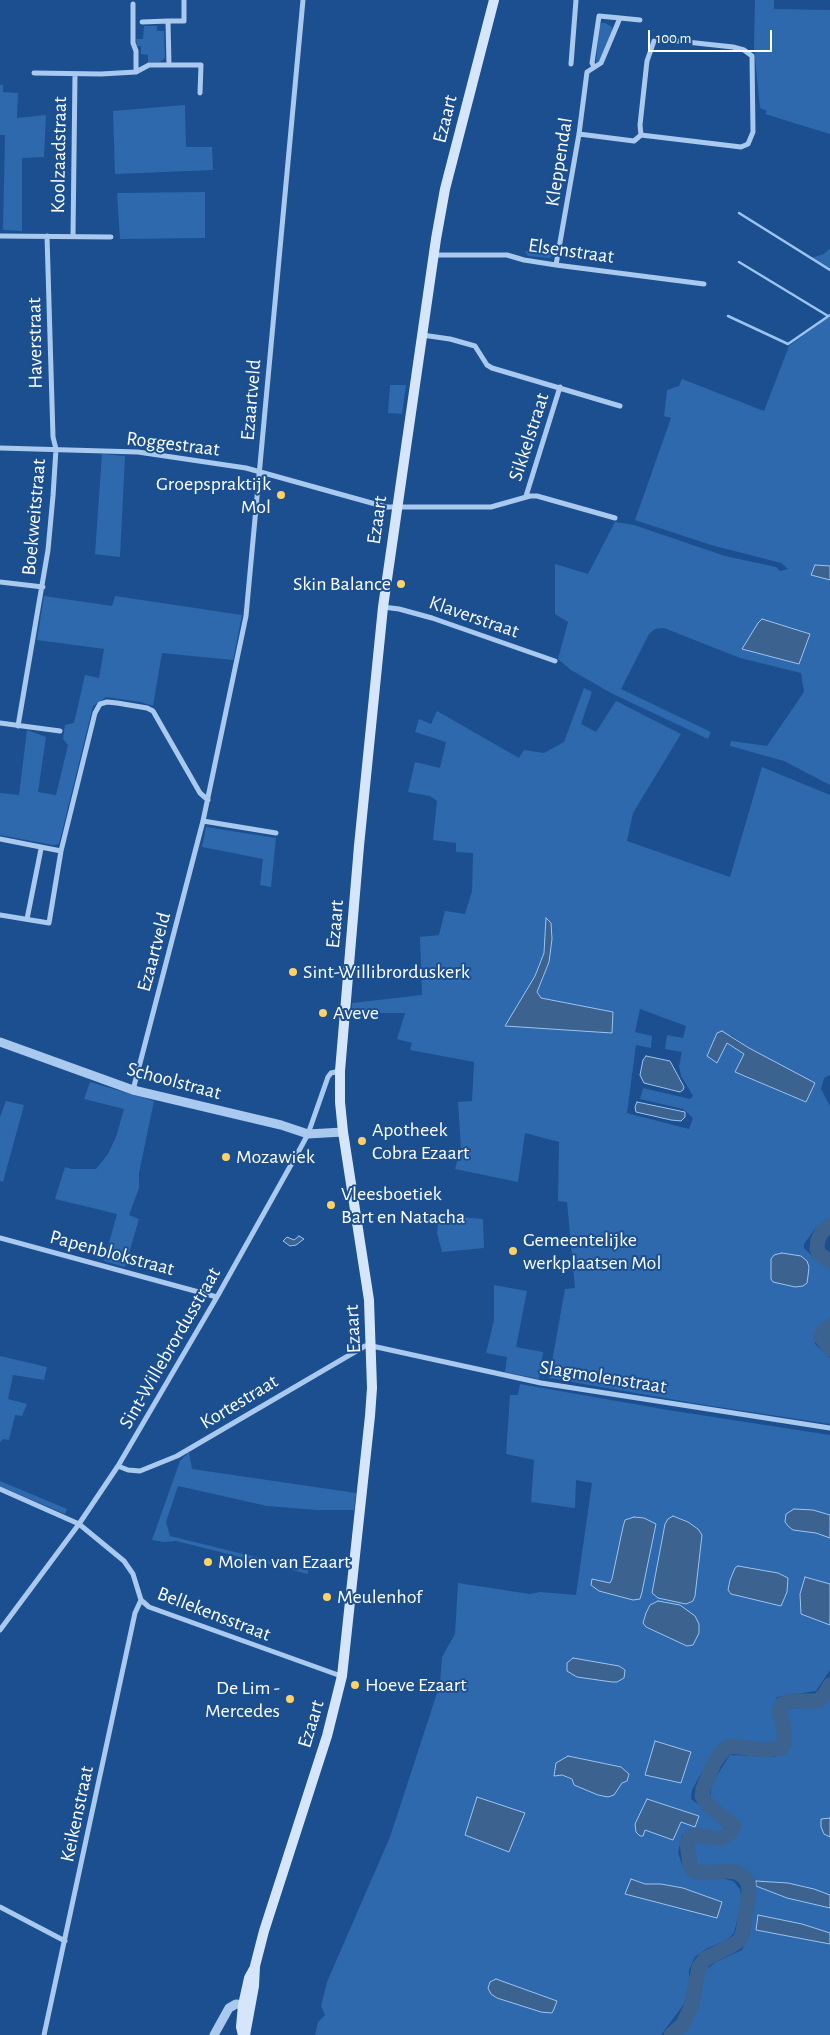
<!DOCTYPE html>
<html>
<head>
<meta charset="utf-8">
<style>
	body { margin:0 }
	#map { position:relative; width:830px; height:2035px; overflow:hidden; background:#1b4f8f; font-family:"Alegreya Sans",sans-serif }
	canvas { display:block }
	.scale { position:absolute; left:648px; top:30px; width:124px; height:22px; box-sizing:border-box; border:2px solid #fff; border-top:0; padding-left:6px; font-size:15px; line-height:18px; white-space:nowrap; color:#fff; -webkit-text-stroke:4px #1b4f8f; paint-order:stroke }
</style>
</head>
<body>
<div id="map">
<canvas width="830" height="2035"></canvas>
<div class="scale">100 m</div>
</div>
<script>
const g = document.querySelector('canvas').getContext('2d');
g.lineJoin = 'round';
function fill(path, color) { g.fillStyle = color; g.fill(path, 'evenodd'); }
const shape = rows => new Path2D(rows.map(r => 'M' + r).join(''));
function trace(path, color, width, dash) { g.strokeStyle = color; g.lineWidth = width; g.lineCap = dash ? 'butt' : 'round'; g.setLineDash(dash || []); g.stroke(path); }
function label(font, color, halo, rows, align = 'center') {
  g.font = font + ' "Alegreya Sans",sans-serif'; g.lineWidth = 4; g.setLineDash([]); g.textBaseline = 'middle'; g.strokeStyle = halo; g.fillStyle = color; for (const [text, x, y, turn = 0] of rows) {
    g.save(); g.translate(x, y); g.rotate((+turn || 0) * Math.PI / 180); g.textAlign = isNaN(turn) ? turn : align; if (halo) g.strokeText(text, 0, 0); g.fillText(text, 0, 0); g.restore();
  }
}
fill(shape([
	[755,0,774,0,774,9,830,10,830,134,765,114,767,111,760,108,754,47],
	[601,23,605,23,612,27,612,31,600,60,596,63,599,26],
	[144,26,157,26,157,31,164,31,165,58,160,62,148,62,148,55,141,54,141,46,137,46,136,39,143,39],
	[0,85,3,85,3,92,18,93,17,118,46,115,44,157,22,158,22,231,3,230,5,135,0,135],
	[185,105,186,147,212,147,213,170,115,174,113,111],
	[205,192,205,238,120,239,117,193],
	[830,248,830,270,811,258,824,254],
	[555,249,554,254,550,258,528,256,525,252,526,251],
	[830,316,830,566,812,574,830,580,830,785,784,761,730,746,731,741,767,746,804,692,801,673,740,658,664,628,655,629,649,634,621,689,711,732,708,739,611,693,571,670,558,659,568,622,555,614,555,564,588,574,615,522,634,525,725,556,776,567,780,571,788,569,781,563,711,545,635,520,671,418,664,416,667,390,679,386,682,379,764,411,789,346],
	[390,385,406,385,402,414,388,413],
	[102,454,125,456,120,557,95,554],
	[44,596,112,606,115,596,242,615,233,660,162,653,153,706,141,702,106,697,93,706,59,844,53,845,0,835,0,793,19,795,27,730,46,737,38,792,56,795,68,745,63,739,65,725,74,723,85,675,99,678,104,649,37,640],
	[584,688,592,692,581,724,596,732,616,701,681,734,633,813,627,841,730,877,762,767,830,795,830,1075,824,1078,821,1089,830,1106,830,1219,815,1229,804,1244,804,1248,813,1257,830,1267,830,1318,822,1324,817,1333,815,1344,830,1358,830,1424,699,1404,549,1378,565,1289,575,1288,567,1202,558,1201,559,1142,525,1133,518,1182,455,1169,461,1148,458,1102,472,1101,474,1062,410,1050,412,1043,397,1039,405,1013,352,1013,352,1003,422,995,420,937,439,935,445,911,465,914,472,891,473,853,456,852,456,843,433,840,437,801,430,796,408,792,415,762,440,768,446,742,415,732,419,719,431,724,437,711,519,758,524,750,544,753,564,742],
	[546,919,551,923,552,939,549,962,537,992,541,998,613,1012,506,1026,535,976,544,953],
	[640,1009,686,1026,683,1038,667,1035,665,1049,682,1052,679,1066,681,1076,693,1096,690,1099,643,1088,640,1099,683,1109,693,1118,689,1129,627,1113,636,1045,651,1048,652,1036,635,1032],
	[731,1035,749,1048,814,1083,806,1102,735,1072,744,1054,726,1042],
	[206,827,276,838,271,887,260,885,263,859,202,847],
	[90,1082,154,1101,139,1173,139,1188,129,1215,139,1219,125,1267,104,1261,117,1214,55,1199,65,1167,72,1169,96,1169,108,1154,116,1137,124,1109,84,1099],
	[6,1101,24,1105,3,1182,0,1181,0,1117],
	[413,1213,483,1219,484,1248,442,1252,437,1233,438,1223,413,1221],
	[494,1285,527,1291,516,1347,543,1352,539,1379,505,1372,507,1357,486,1353,494,1320],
	[0,1356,47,1367,44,1380,13,1375,8,1399,27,1404,22,1416,15,1415,9,1440,3,1439,0,1442],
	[520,1384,668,1410,830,1435,830,1670,816,1691,777,1697,775,1703,780,1733,778,1745,774,1747,734,1740,726,1742,718,1746,712,1754,692,1790,691,1799,712,1814,723,1825,724,1831,719,1834,696,1830,687,1832,682,1835,678,1853,683,1867,692,1878,721,1878,733,1881,740,1889,742,1900,734,1933,727,1940,706,1949,695,1957,689,1970,689,1986,684,2004,661,2035,315,2035,318,2022,325,2015,321,2006,327,1982,390,1837,440,1684,442,1657,455,1634,458,1583,530,1594,540,1592,576,1595,592,1483,576,1480,575,1508,531,1502,534,1460,506,1454,510,1395,518,1395],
	[568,1756,621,1767,628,1774,608,1797,598,1795,574,1785,572,1780,562,1775],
	[631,1879,645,1884,683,1888,721,1903,625,1894],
	[189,1452,192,1469,356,1493,354,1510,317,1510,267,1506,178,1486,166,1522,170,1536,308,1570,308,1574,176,1541,164,1542,152,1540,180,1461],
	[0,1481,67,1509,65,1514,0,1486],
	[830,1697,830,1818,825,1818,824,1834,830,1837,830,1895,814,1889,788,1883,756,1881,748,1871,737,1865,702,1866,695,1864,691,1847,693,1843,698,1841,720,1844,737,1834,740,1827,738,1820,717,1806,710,1798,712,1783,730,1755,774,1757,788,1751,790,1737,788,1721,785,1715,787,1709,823,1705],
	[756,1886,787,1898,830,1908,830,1933,802,1924,758,1915,756,1930,830,1944,830,2035,681,2035,697,2009,701,1996,701,1981,705,1970,716,1962,742,1950,747,1940]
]), '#2e69ad');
const water = shape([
	[815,565,830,566,830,580,811,575,815,565],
	[762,619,810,634,799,664,742,649,758,623,762,619],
	[546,918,551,923,552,939,549,962,537,992,541,998,613,1012,612,1033,505,1026,535,976,544,953,546,918],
	[722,1031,749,1048,815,1083,806,1102,735,1072,744,1054,727,1043,717,1063,707,1056,717,1033,722,1031],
	[646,1056,670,1061,684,1087,683,1090,680,1092,644,1083,640,1075,643,1060,646,1056],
	[637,1102,685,1112,685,1117,681,1121,671,1120,636,1112,635,1107,637,1102],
	[299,1236,304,1239,296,1245,290,1246,283,1241,287,1237,294,1240,299,1236],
	[782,1253,801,1256,807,1261,809,1267,808,1276,807,1283,803,1286,795,1287,773,1282,771,1279,771,1259,774,1255,782,1253],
	[794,1509,813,1510,830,1515,830,1538,816,1533,793,1530,788,1526,785,1522,786,1514,794,1509],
	[673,1516,688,1522,698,1529,702,1535,695,1596,693,1601,686,1604,658,1598,652,1593,665,1524,668,1519,673,1516],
	[634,1517,644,1518,656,1524,642,1592,640,1599,633,1600,599,1591,591,1585,592,1579,610,1583,612,1579,623,1527,625,1520,634,1517],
	[738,1566,778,1573,788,1578,787,1592,781,1606,731,1594,728,1590,730,1580,735,1568,738,1566],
	[805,1577,830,1584,830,1625,801,1614,800,1594,805,1577],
	[658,1601,680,1605,695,1616,699,1624,699,1633,693,1645,687,1646,646,1627,643,1623,646,1613,650,1605,658,1601],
	[573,1658,619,1666,625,1670,624,1678,617,1682,612,1682,577,1677,567,1671,567,1663,573,1658],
	[655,1741,691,1752,681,1783,645,1775,655,1741],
	[568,1756,621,1767,629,1774,627,1781,622,1783,614,1795,608,1797,598,1795,574,1785,572,1779,562,1775,554,1776,556,1763,568,1756],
	[477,1797,525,1813,509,1852,465,1835,477,1797],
	[647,1799,699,1816,695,1827,681,1822,673,1840,645,1830,643,1836,640,1836,636,1832,635,1824,647,1799],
	[830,1818,830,1837,824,1834,821,1827,821,1819,830,1818],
	[631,1879,645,1884,661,1884,683,1888,722,1902,717,1918,625,1894,631,1879],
	[756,1881,788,1883,814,1889,830,1895,830,1908,787,1898,756,1886,756,1881],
	[758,1915,802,1924,830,1933,830,1944,756,1930,758,1915],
	[496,1979,557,2001,554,2009,552,2013,541,2012,497,1998,491,1994,488,1988,490,1982,496,1979]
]);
fill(water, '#3c6290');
trace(water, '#9cc4f0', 1);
trace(shape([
	[739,213,830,270],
	[739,262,828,316],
	[728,316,788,344,830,315]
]), '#9cc4f0', 2.5);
trace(shape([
	[830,1225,822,1232,818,1240,817,1249,819,1254,830,1261],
	[830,1326,824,1331,821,1337,830,1349],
	[671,2035,683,2024,691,2007,699,1967,705,1959,731,1946,740,1940,743,1932,746,1911,749,1892,748,1883,744,1877,736,1872,727,1871,699,1873,694,1871,690,1865,687,1843,691,1836,699,1835,720,1839,731,1832,734,1826,708,1805,702,1796,703,1789,714,1763,723,1751,730,1746,764,1750,782,1748,784,1743,784,1729,779,1711,782,1704,791,1701,818,1701,825,1694,830,1685]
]), '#3c6290', 15);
trace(shape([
	[133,4,133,43,136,51,136,72],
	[620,18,640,20],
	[142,22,168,21],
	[571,64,576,0],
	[169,65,201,65,200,93],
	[34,73,101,74,136,72,149,65,169,65,168,21,184,21,184,0],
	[579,134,634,141,641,135,640,125,647,61,654,41,659,39,733,47,744,50,752,56,753,132,748,144,741,147,641,135],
	[0,236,111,237],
	[73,236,75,75],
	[433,255,507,255,524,260,556,265,704,284],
	[556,265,579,134,587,72,601,63,620,18,599,16,592,63,594,67],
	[422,335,450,339,475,346,487,365,492,368,620,406],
	[0,448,138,452,246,468,386,507,491,507,530,496,537,496,615,518],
	[526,496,560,387],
	[0,582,43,587],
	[383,607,399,609,432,618,555,661],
	[0,723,60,731],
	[18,726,48,550,53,496,56,449,53,437,47,236],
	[203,821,276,833],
	[0,839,61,851],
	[0,915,49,923,61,851,95,713,100,704,107,702,117,703,147,708,153,711,200,793,208,800],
	[27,919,41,849],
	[133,1090,203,821,246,616,303,0],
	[0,1238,217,1297],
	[118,1466,128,1470,140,1471,177,1456,365,1346,372,1346,541,1383,830,1428],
	[0,1489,79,1524,124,1561,133,1574,141,1600,149,1607,341,1676],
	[0,1630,79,1524,118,1466,217,1297,301,1147,308,1134,328,1077,331,1073,340,1071],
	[0,1907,65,1941],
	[44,2035,135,1613,141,1600]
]), '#a9c9ee', 5);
trace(shape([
	[0,1042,133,1090,281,1125,308,1134,343,1132],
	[214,2035,229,2008,236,2004,249,2006]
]), '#a9c9ee', 9);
trace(shape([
	[243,2035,241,2027,243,2005,249,1978,254,1969],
	[245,2035,254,1986,255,1966,264,1931,327,1736,342,1676,370,1416,372,1388,369,1300,343,1132,340,1102,340,1071,359,846,383,607,436,239,445,189,494,0]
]), '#d6e6fa', 10);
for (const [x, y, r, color] of [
	[281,495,5,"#ffd166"],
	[401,584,5,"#ffd166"],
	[293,972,5,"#ffd166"],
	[323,1013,5,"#ffd166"],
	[362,1141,5,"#ffd166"],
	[226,1157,5,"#ffd166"],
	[331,1205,5,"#ffd166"],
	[513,1251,5,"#ffd166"],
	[208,1562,5,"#ffd166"],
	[327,1597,5,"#ffd166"],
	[355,1685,5,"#ffd166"],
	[290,1699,5,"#ffd166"]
]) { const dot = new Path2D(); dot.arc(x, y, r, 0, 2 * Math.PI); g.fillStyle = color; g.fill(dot); trace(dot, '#1b4f8f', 2); }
label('20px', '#fff', '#1b4f8f', [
	["Ezaart",445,119,-76],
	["Koolzaadstraat",59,155,-89],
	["Kleppendal",559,162,-81],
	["Elsenstraat",571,251,8],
	["Haverstraat",35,343,-91],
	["Ezaartveld",251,400,-85],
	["Sikkelstraat",529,437,-72],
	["Roggestraat",173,444,7],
	["Boekweitstraat",34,517,-85],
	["Ezaart",377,520,-82],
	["Klaverstraat",474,617,19],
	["Ezaart",335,924,-85],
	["Ezaartveld",154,952,-75],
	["Schoolstraat",174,1081,15],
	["Papenblokstraat",112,1253,15],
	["Ezaart",353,1329,-93],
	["Sint-Willebrordusstraat",170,1348,-60],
	["Slagmolenstraat",603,1377,9],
	["Kortestraat",239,1402,-31],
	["Bellekensstraat",214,1614,21],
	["Ezaart",311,1724,-73],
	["Keikenstraat",77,1814,-78]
]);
label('20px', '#fff', '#1b4f8f', [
	["Groepspraktijk",271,484,"right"],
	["Mol",271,507,"right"],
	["Skin Balance",391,584,"right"],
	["Sint-Willibrorduskerk",303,972],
	["Aveve",333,1013],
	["Apotheek",372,1130],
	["Cobra Ezaart",372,1153],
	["Mozawiek",236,1157],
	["Vleesboetiek",341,1194],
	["Bart en Natacha",341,1217],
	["Gemeentelijke",523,1240],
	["werkplaatsen Mol",523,1263],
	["Molen van Ezaart",218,1562],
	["Meulenhof",337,1597],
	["Hoeve Ezaart",365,1685],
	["De Lim -",280,1688,"right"],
	["Mercedes",280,1711,"right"]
], 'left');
</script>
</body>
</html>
